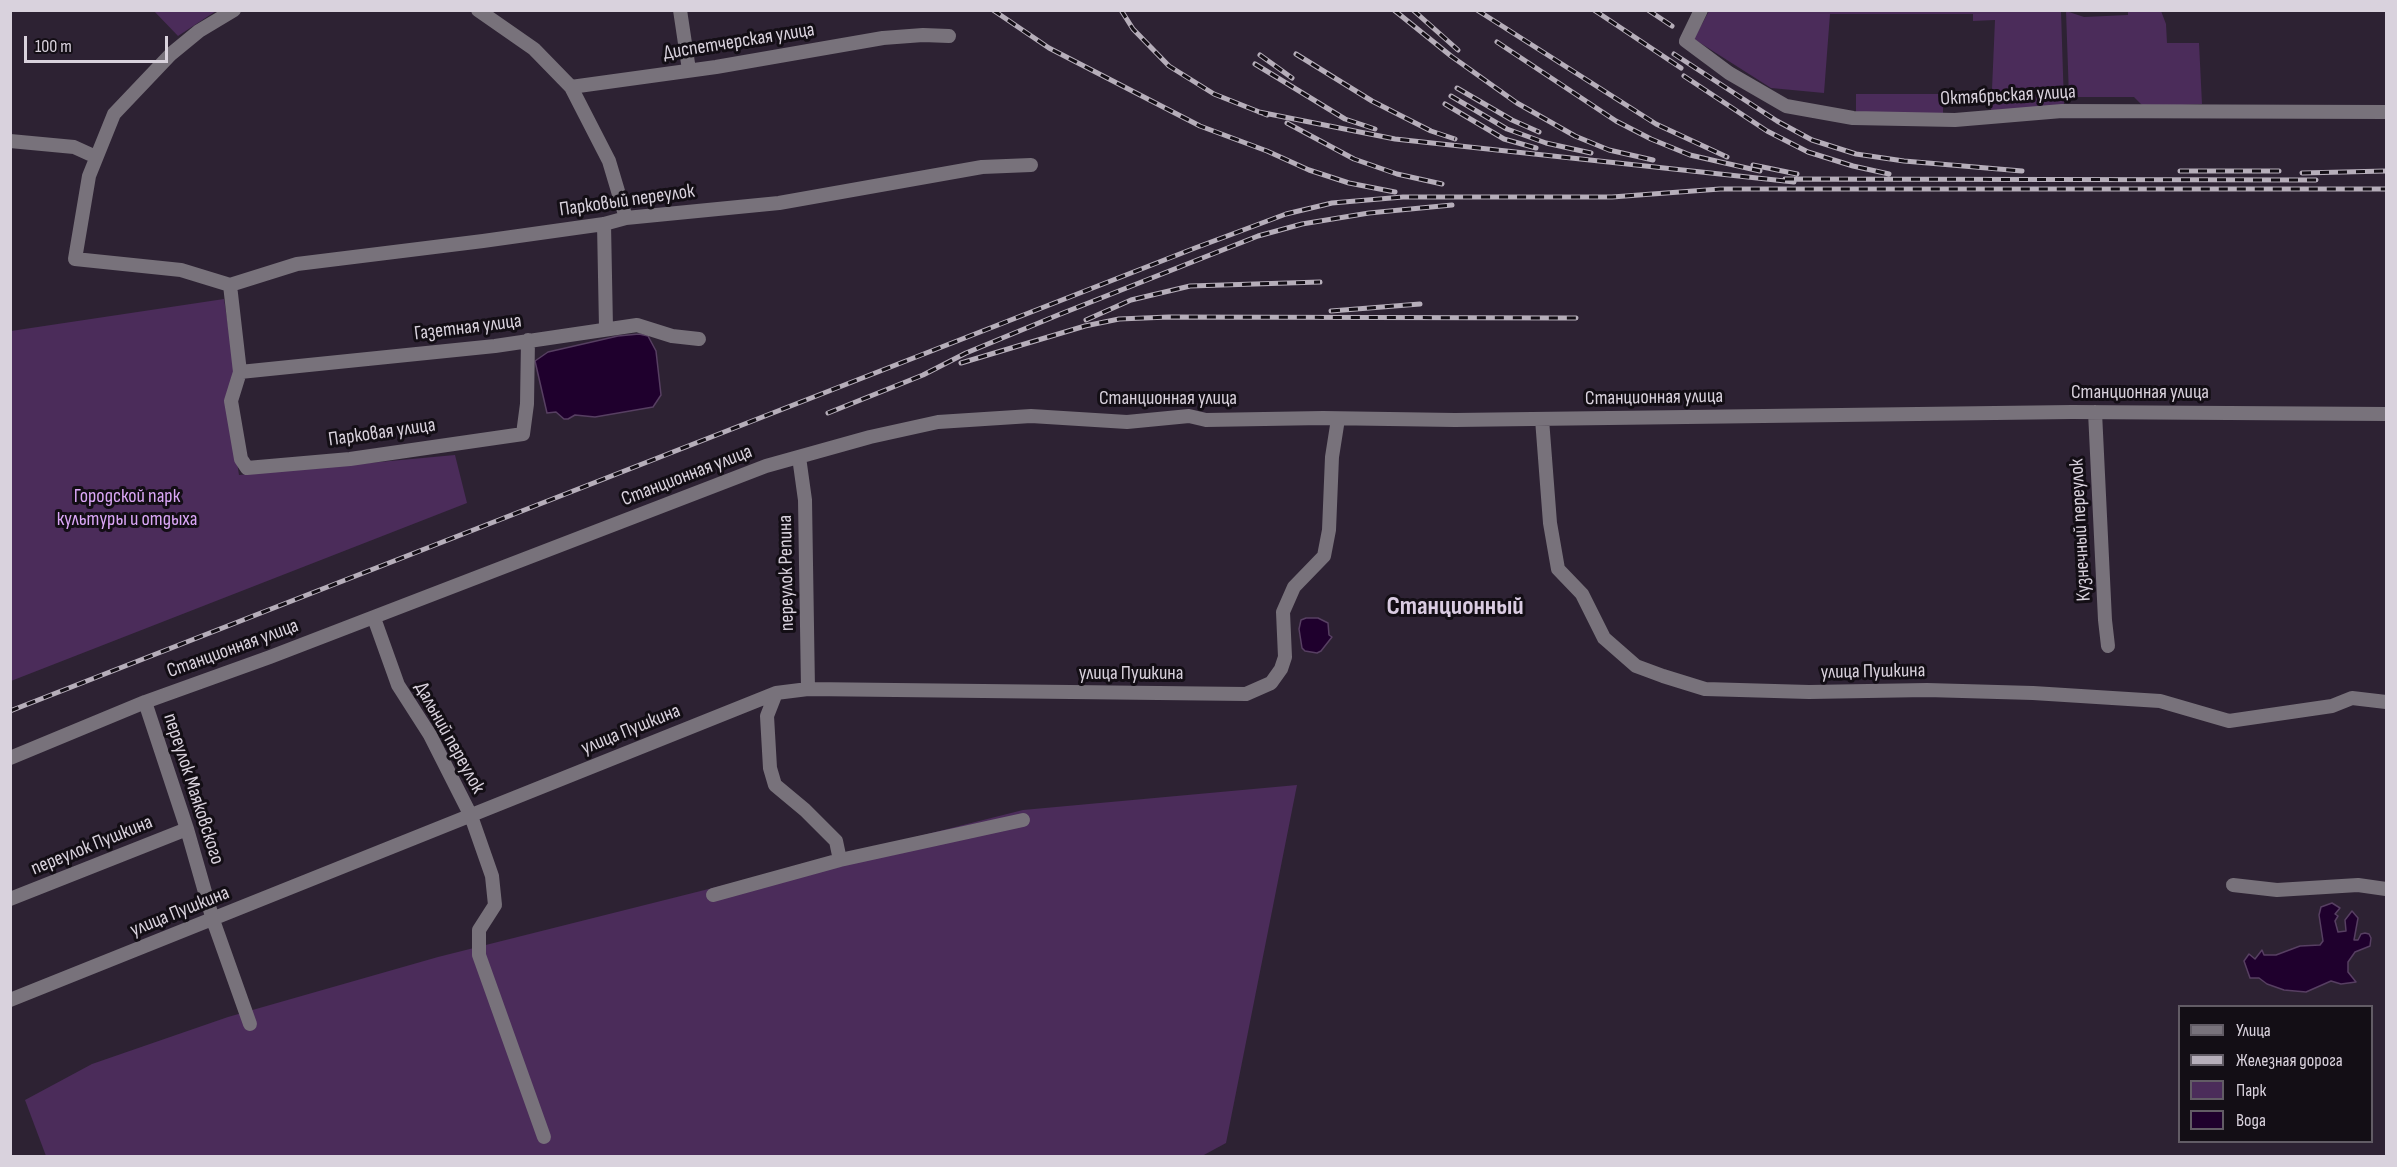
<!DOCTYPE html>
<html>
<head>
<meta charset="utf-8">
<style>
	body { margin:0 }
	#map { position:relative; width:2397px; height:1167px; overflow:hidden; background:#2d2233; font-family:"Sofia Sans Condensed",sans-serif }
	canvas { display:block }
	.frame { position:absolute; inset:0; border:12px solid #d9d2dd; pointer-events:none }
	.legend { position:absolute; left:2178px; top:1005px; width:195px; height:138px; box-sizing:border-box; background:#130e15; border:2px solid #625c65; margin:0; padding:8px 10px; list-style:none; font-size:18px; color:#d9d2dd }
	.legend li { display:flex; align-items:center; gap:12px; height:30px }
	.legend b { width:30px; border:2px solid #625c65 }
	.scale { position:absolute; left:24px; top:36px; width:144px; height:27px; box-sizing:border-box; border:3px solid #d9d2dd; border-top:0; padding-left:8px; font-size:18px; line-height:21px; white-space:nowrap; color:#d9d2dd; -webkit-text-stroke:4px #130e15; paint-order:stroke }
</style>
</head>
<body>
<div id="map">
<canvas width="2397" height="1167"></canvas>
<div class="frame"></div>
<ul class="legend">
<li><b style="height:8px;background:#78727b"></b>Улица</li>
<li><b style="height:8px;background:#b6aeba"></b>Железная дорога</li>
<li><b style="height:16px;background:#4b2c5a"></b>Парк</li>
<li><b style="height:16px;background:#1f002d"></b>Вода</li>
</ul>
<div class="scale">100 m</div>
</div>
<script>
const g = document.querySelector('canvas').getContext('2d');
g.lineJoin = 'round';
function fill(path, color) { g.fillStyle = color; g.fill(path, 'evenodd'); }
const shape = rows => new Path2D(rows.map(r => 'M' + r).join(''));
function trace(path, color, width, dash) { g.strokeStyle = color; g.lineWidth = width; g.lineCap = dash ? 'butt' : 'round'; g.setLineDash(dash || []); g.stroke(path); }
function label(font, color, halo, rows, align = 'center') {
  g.font = font + ' "Sofia Sans Condensed",sans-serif'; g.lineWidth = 6; g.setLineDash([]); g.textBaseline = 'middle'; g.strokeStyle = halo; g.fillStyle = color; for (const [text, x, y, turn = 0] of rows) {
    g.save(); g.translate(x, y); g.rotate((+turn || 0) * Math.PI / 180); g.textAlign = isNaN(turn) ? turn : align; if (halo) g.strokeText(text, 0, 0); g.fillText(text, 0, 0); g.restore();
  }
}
fill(shape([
	[154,11,216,11,178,36],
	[1709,11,2061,11,2064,105,1991,112,1995,20,1973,21,1973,14,1830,14,1824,93,1771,88,1694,39],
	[2066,11,2084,17,2128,15,2128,11,2161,11,2166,24,2167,43,2199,43,2202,104,2144,107,2134,97,2069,97],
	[1856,94,1943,94,1943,114,1856,113],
	[224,299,235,371,227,396,239,475,455,455,467,503,11,681,11,331],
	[1297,785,1226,1143,1202,1156,46,1156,25,1100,92,1064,228,1017,438,957,1023,810]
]), '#4b2c5a');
const water = shape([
	[639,334,648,336,656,351,661,395,653,407,595,417,575,415,568,419,564,419,556,412,547,413,535,361,548,352,618,336,639,334],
	[1306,618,1318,618,1328,623,1329,635,1332,637,1321,651,1317,653,1305,651,1302,648,1299,629,1301,620,1306,618],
	[2332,903,2340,908,2335,914,2338,916,2335,921,2338,932,2346,931,2345,920,2352,911,2358,918,2354,940,2358,940,2361,934,2365,933,2369,934,2371,938,2370,946,2355,952,2348,962,2348,972,2356,982,2341,984,2331,981,2306,992,2284,990,2267,984,2259,978,2250,978,2244,961,2249,954,2255,959,2262,950,2264,955,2276,955,2300,946,2320,945,2323,941,2319,915,2321,907,2332,903]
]);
fill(water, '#1f002d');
trace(water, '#573f62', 1.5);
trace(shape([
	[478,10,534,49,571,87,609,161,626,218],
	[680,10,689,70],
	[1701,10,1686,41,1729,73,1786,106,1853,118,1955,120,2062,111,2386,112],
	[571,87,716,67,883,38,923,35,949,36],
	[10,141,74,147,96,157],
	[604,224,606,328],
	[230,285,297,264,483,241,604,224,626,218,779,203,982,167,1031,165],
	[230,285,240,372,231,401,241,459,247,468,350,459,523,434,527,404,528,340],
	[230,285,181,270,75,259,89,176,114,114,171,54,199,31,234,10],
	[240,372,495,346,637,325,672,336,699,339],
	[2095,412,2105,620,2108,646],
	[1542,419,1550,523,1558,569,1582,594,1604,638,1636,666,1663,676,1705,689,1809,692,1927,690,2033,693,2160,701,2229,721,2332,706,2352,698,2386,702],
	[799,457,805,500,808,689],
	[374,618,398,685,430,735,471,816,492,876,495,905,479,930,479,955,544,1137],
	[776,693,767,716,770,768,775,785,805,810,836,841,840,860],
	[145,702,187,829,213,920,250,1024],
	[10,758,145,702,270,657,766,466,870,437,938,422,1031,416,1127,422,1189,416,1206,420,1323,418,1455,420,2072,412,2386,414],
	[2233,885,2277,890,2358,885,2386,889],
	[713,895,840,860,1023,820],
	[10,899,187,829],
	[10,1000,776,693,808,689,1246,694,1271,683,1281,669,1285,657,1283,612,1294,587,1324,556,1329,530,1332,457,1338,419]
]), '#78727b', 14);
const rail = shape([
	[993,10,1049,48,1200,126,1267,151,1309,170,1349,183,1395,192],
	[1121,10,1133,29,1169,66,1214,94,1267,115],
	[1394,10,1451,56,1517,103,1575,136,1609,150,1653,160],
	[1413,10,1458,50],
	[1477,10,1656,124,1727,157],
	[1594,10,1681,68],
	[1648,10,1672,26],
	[1497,42,1616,121,1651,139,1690,155,1760,171],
	[1296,54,1372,101,1431,131,1455,139],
	[1674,54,1777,121,1812,140,1856,154,1904,161,2022,171],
	[1260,55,1292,78],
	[1255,64,1345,119,1375,129],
	[1684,76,1767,131,1808,152,1853,166,1889,174],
	[1457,88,1512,120,1539,132],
	[1451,96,1507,129,1546,143,1591,153],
	[1445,104,1504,139,1536,148],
	[1259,112,1395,139,1794,182],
	[1287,123,1354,159,1397,174,1442,184],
	[1753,165,1797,174],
	[2180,171,2279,171],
	[2302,173,2386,171],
	[1785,179,2316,180],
	[1331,311,1420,304],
	[1086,320,1131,300,1190,286,1320,282],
	[961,363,1085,326,1119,319,1169,317,1576,318],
	[828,413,923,375,966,353,1058,315,1258,236,1302,224,1369,213,1452,205],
	[10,711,1195,248,1286,214,1332,203,1403,197,1612,197,1720,189,2386,189]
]);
trace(rail, '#b6aeba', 5);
trace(rail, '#130e15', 3, [9]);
label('20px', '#d9d2dd', '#130e15', [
	["Диспетчерская улица",739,42,-9],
	["Октябрьская улица",2008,96,-3],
	["Парковый переулок",627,201,-8],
	["Газетная улица",468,328,-7],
	["Станционная улица",2140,393],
	["Станционная улица",1654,398,-1],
	["Станционная улица",1168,399],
	["Парковая улица",382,433,-8],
	["Станционная улица",687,476,-21],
	["Кузнечный переулок",2081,530,-93],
	["переулок Репина",787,573,-91],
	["Станционная улица",233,649,-20],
	["улица Пушкина",1873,672,-1],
	["улица Пушкина",1131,674],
	["улица Пушкина",631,730,-22],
	["Дальний переулок",449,738,61],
	["переулок Маяковского",193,789,72],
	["переулок Пушкина",92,846,-22],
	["улица Пушкина",180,912,-22]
]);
label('20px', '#dba7f7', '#130e15', [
	["Городской парк",127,497],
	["культуры и отдыха",127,520]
]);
label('bold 26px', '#dacce2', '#130e15', [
	["Станционный",1455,607]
]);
</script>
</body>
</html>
